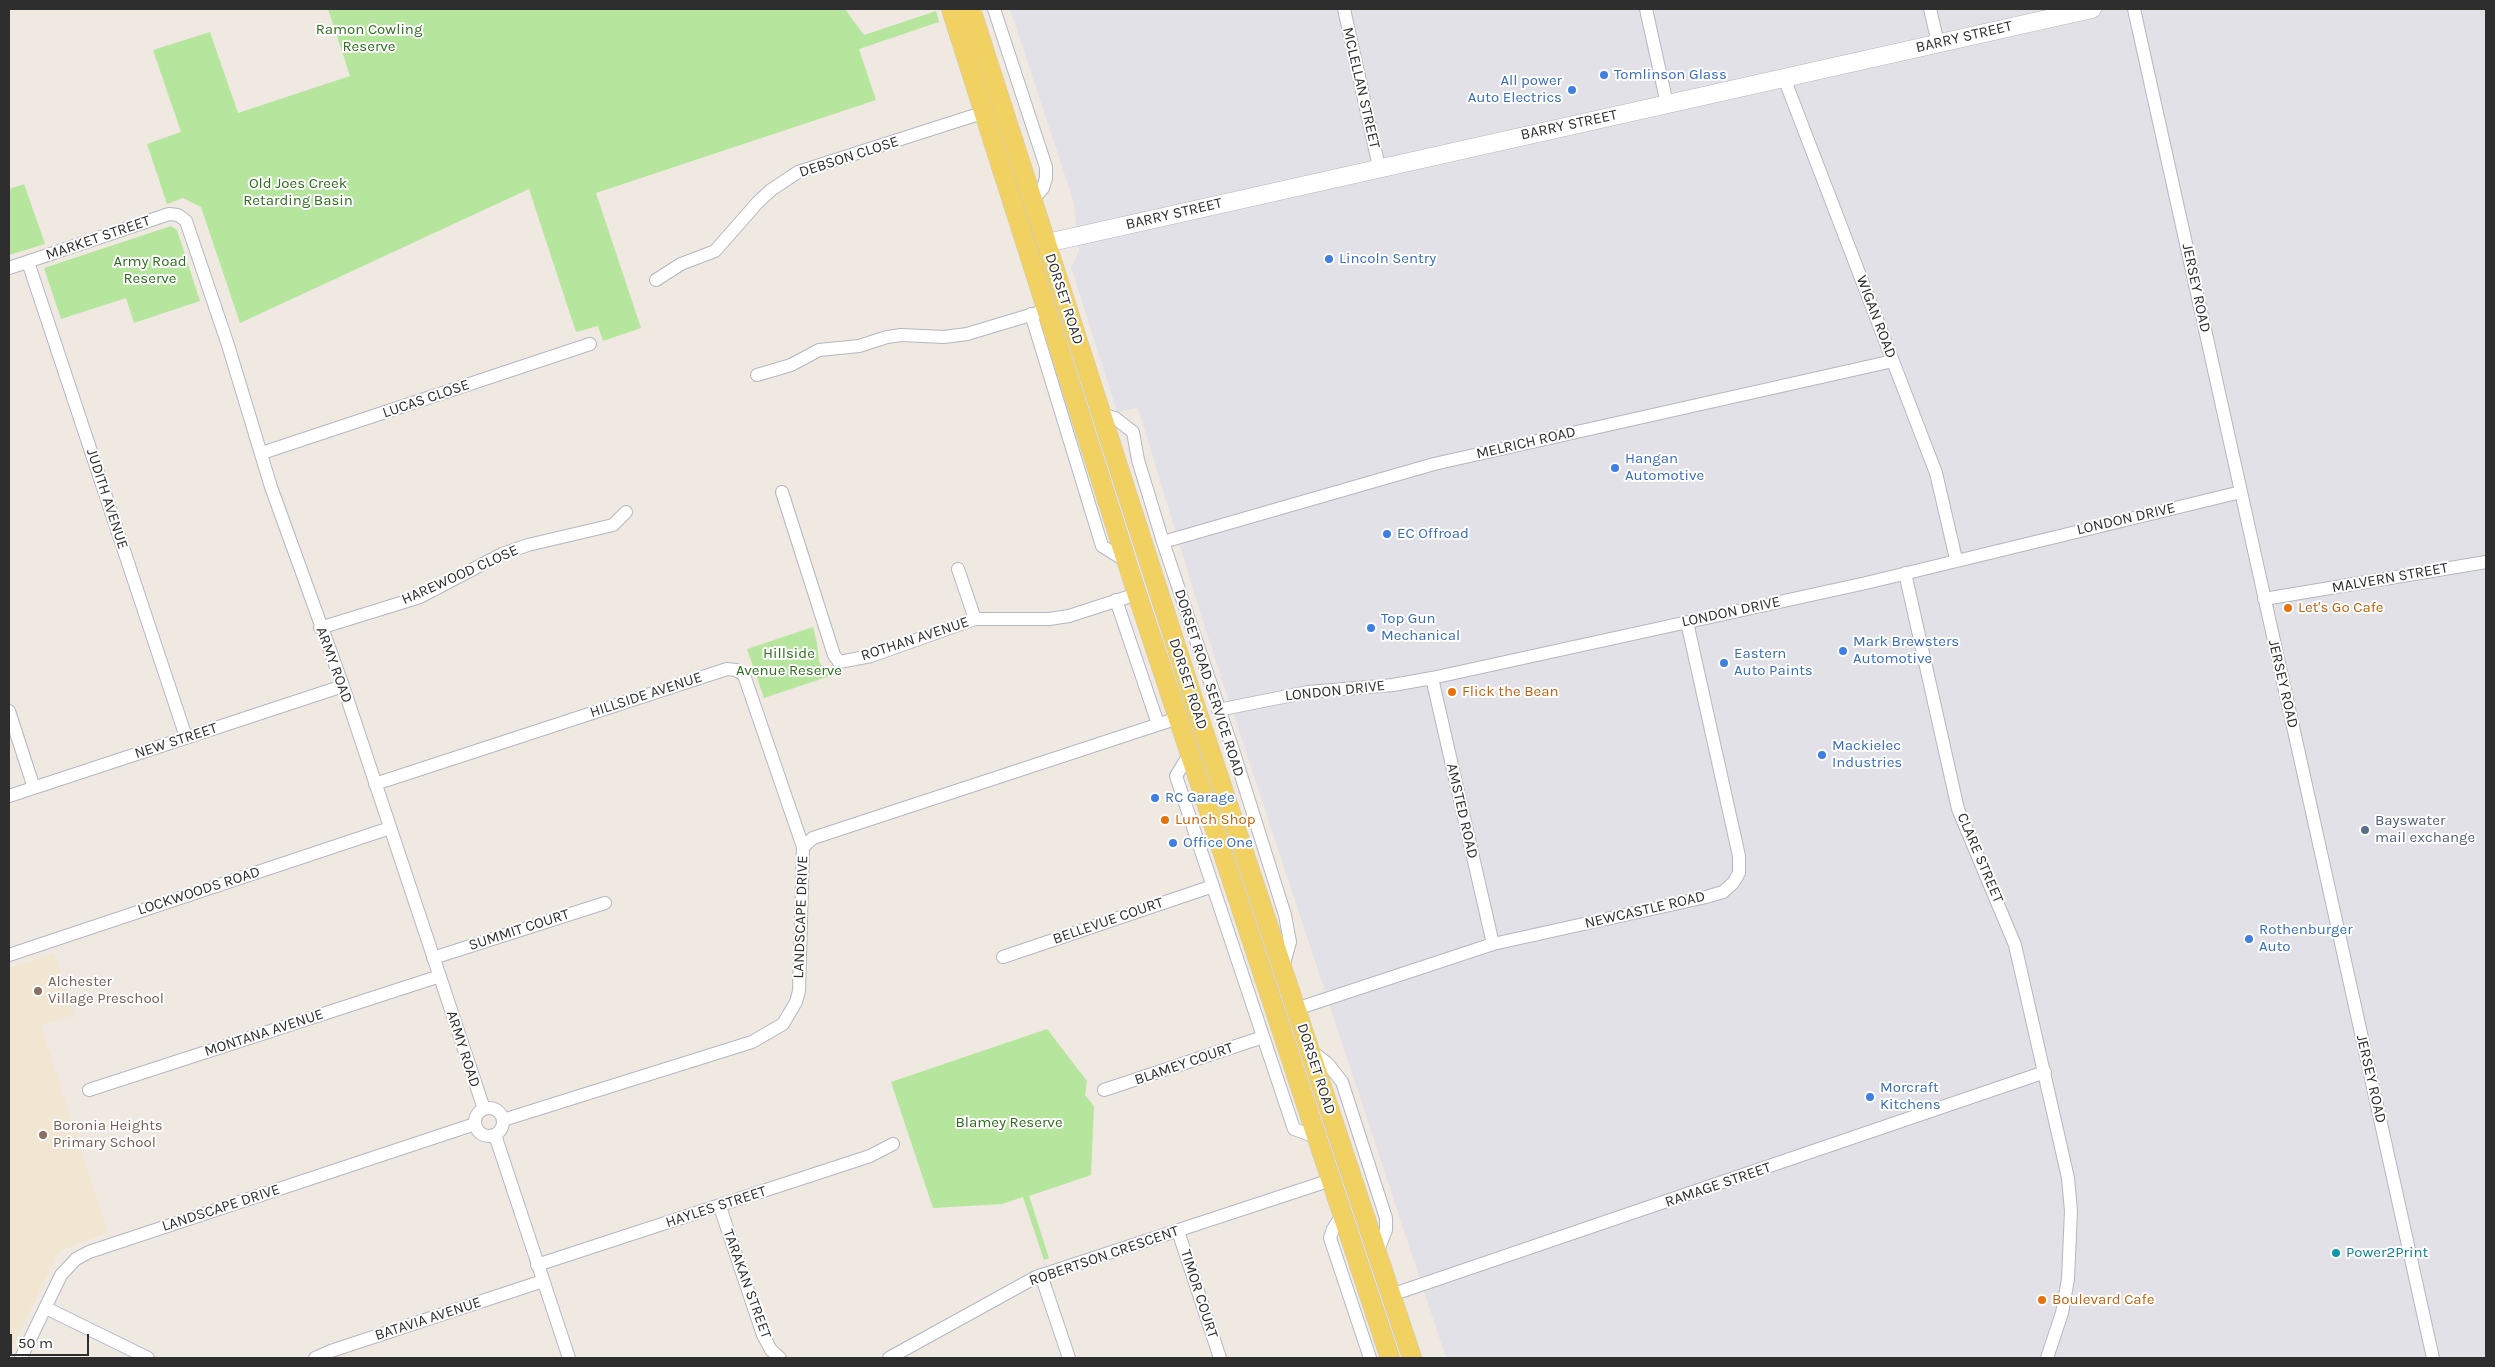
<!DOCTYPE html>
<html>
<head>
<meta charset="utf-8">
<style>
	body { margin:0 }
	#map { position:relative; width:2495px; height:1367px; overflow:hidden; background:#efe9e1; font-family:Karla,sans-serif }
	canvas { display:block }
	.frame { position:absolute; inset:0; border:10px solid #2e2e2e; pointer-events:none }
	.scale { position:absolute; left:10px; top:1334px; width:79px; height:22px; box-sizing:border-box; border:2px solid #2e2e2e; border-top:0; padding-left:6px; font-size:15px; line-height:18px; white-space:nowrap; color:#2e2e2e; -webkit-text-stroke:4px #fff; paint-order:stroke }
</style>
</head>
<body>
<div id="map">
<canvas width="2495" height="1367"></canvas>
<div class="frame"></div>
<div class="scale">50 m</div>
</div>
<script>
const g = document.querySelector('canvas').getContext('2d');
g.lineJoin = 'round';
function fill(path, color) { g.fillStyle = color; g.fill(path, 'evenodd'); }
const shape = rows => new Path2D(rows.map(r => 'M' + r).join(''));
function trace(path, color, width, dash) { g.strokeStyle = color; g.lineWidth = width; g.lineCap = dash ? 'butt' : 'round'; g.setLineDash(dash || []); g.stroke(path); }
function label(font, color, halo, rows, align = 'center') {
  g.font = font + ' Karla,sans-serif'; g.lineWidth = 4; g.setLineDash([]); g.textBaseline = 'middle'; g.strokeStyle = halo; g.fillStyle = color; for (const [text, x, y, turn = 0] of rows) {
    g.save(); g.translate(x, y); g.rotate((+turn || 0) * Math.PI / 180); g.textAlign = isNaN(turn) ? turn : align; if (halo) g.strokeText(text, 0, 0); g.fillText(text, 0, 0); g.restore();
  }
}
fill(shape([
	[1010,9,2486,9,2486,1358,1446,1358,1203,622,1138,408,1117,412,1071,267,1079,251,1074,203]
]), '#e3e1e8');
fill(shape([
	[54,953,75,1014,41,1026,108,1233,60,1250,9,1354,9,968]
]), '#f0e6d1');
fill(shape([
	[328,9,845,9,864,35,936,11,939,22,859,49,876,100,596,193,641,328,603,341,598,326,576,332,529,189,240,323,201,207,183,198,167,204,147,144,181,132,153,50,210,32,238,113,350,76],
	[24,184,45,244,9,255,9,189],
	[171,226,177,230,200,301,134,323,126,298,61,319,44,268],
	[813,627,817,643,819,662,830,676,764,698,747,649],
	[1047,1029,1087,1081,1085,1095,1094,1106,1091,1175,1029,1196,1049,1258,1044,1260,1023,1197,1002,1204,933,1208,891,1082]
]), '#b6e59e');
const street = shape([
	[994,9,1046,167,1046,178,1043,188,1033,200],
	[1344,9,1379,167],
	[1646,9,1667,104],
	[1930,9,1938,43],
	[2134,9,2433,1358],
	[1784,78,1936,473,1956,559],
	[28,262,186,737],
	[9,268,169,214,178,215,186,221,228,345,271,487,343,686,484,1109],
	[656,280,681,264,715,251,758,202,771,190,798,172,985,112],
	[1031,314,1102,546,1126,561],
	[757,375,791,365,819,350,859,346,887,337,901,335,944,337,967,334,1047,310],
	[1101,414,1115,418,1133,432,1138,460,1163,542,1234,753,1285,915,1290,942,1283,967],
	[262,453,590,344],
	[782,492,834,655,839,662,871,656,975,619,1049,619,1069,616,1137,594],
	[1163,542,1434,464,1893,361],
	[958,569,975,619],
	[1905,573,1958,809,2015,945,2068,1178,2071,1211,2068,1279,2062,1313,2047,1358],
	[2264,599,2486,562],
	[1116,600,1158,724],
	[320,628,420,597,502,554,528,545,613,525,626,512],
	[1432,678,1493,944],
	[1218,710,1308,692,1393,685,1432,678,1866,583,2241,492],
	[9,711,34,788],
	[1190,753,1176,776,1294,1129,1316,1137],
	[375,784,727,669,736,670,744,675,803,847],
	[9,796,343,686],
	[9,955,390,828],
	[1003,957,1213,886],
	[433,958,605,903],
	[1296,1009,1493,944,1706,897,1723,892,1733,883,1739,873,1739,856,1687,622],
	[1310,1050,1328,1064,1342,1082,1386,1218,1386,1230,1377,1253],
	[89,1090,440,976],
	[1104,1090,1263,1037],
	'475 1122a14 14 0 1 1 28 0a14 14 0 1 1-28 0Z',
	[503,1120,752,1042,783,1024,796,1002,799,991,803,847,813,838,1178,718],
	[495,1135,569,1358],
	[720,1207,763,1335,771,1350,780,1358],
	[1342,1215,1333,1229,1330,1238,1370,1358],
	[1178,1231,1220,1358],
	[537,1265,870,1156,893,1144],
	[1041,1275,1069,1358],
	[1391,1295,2045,1072],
	[46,1308,148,1358],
	[21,1358,61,1275,76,1259,89,1252,475,1124],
	[315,1358,331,1351,543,1281],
	[889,1358,1036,1277,1331,1180]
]);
const secondary = shape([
	[1047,243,2092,9]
]);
const primary = shape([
	[951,9,1137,594,1390,1358],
	[971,9,1197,711,1412,1358]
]);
trace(street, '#b4b7c1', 14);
trace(secondary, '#b4b7c1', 19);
trace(primary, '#c9c9c9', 20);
trace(street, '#fff', 12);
trace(secondary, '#fff', 18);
trace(primary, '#f2d163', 19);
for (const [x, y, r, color] of [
	[1604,75,5,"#3f7fe0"],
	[1572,90,5,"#3f7fe0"],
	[1329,259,5,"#3f7fe0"],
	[1615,468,5,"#3f7fe0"],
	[1387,534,5,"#3f7fe0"],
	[2288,608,5,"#e8710a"],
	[1371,628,5,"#3f7fe0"],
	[1843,651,5,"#3f7fe0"],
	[1724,663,5,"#3f7fe0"],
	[1452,692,5,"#e8710a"],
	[1822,755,5,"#3f7fe0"],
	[1155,798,5,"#3f7fe0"],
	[1165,820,5,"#e8710a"],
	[2365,830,5,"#5c6f8a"],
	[1173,843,5,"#3f7fe0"],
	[2249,939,5,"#3f7fe0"],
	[38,991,5,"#8d6e63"],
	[1870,1097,5,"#3f7fe0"],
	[43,1135,5,"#8d6e63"],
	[2336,1253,5,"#0f9aa8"],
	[2042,1300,5,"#e8710a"]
]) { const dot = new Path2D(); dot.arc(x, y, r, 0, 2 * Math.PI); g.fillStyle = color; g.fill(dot); trace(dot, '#fff', 2); }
label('15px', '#2c6e1b', '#fff', [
	["Ramon Cowling",369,30],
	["Reserve",369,47],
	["Old Joes Creek",298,184],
	["Retarding Basin",298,201],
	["Army Road",150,262],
	["Reserve",150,279],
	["Hillside",789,654],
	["Avenue Reserve",789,671],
	["Blamey Reserve",1009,1123]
]);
label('15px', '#2e2e2e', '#fff', [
	["BARRY STREET",1964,37,-13],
	["MCLELLAN STREET",1361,88,77],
	["BARRY STREET",1569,125,-12],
	["DEBSON CLOSE",849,157,-18],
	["BARRY STREET",1174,214,-13],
	["MARKET STREET",98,238,-19],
	["JERSEY ROAD",2196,288,78],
	["DORSET ROAD",1064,299,72],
	["WIGAN ROAD",1876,317,69],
	["LUCAS CLOSE",426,399,-19],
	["MELRICH ROAD",1526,443,-13],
	["JUDITH AVENUE",107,499,72],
	["LONDON DRIVE",2126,519,-13],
	["HAREWOOD CLOSE",460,575,-24],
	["MALVERN STREET",2390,578,-10],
	["LONDON DRIVE",1731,612,-12],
	["ROTHAN AVENUE",915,639,-18],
	["ARMY ROAD",334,665,70],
	["DORSET ROAD SERVICE ROAD",1209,683,72],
	["DORSET ROAD",1188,684,72],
	["JERSEY ROAD",2283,684,77],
	["LONDON DRIVE",1335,691,-6],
	["HILLSIDE AVENUE",646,695,-18],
	["NEW STREET",176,741,-18],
	["AMSTED ROAD",1462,811,77],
	["CLARE STREET",1980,858,67],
	["LOCKWOODS ROAD",199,891,-18],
	["NEWCASTLE ROAD",1645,910,-13],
	["LANDSCAPE DRIVE",801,917,-88],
	["BELLEVUE COURT",1108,921,-19],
	["SUMMIT COURT",519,930,-18],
	["MONTANA AVENUE",264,1033,-18],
	["ARMY ROAD",463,1049,72],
	["BLAMEY COURT",1184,1064,-19],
	["DORSET ROAD",1316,1069,72],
	["JERSEY ROAD",2371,1079,77],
	["RAMAGE STREET",1718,1185,-19],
	["HAYLES STREET",716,1207,-18],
	["LANDSCAPE DRIVE",221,1208,-18],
	["ROBERTSON CRESCENT",1104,1256,-19],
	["TARAKAN STREET",747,1284,70],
	["TIMOR COURT",1199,1294,72],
	["BATAVIA AVENUE",428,1319,-18]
]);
label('15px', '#366cbe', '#fff', [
	["Tomlinson Glass",1614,75],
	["All power",1562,81,"right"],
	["Auto Electrics",1562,98,"right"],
	["Lincoln Sentry",1339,259],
	["Hangan",1625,459],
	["Automotive",1625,476],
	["EC Offroad",1397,534],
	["Top Gun",1381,619],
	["Mechanical",1381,636],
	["Mark Brewsters",1853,642],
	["Automotive",1853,659],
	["Eastern",1734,654],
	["Auto Paints",1734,671],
	["Mackielec",1832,746],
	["Industries",1832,763],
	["RC Garage",1165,798],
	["Office One",1183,843],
	["Rothenburger",2259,930],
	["Auto",2259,947],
	["Morcraft",1880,1088],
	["Kitchens",1880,1105]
], 'left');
label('15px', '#c56008', '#fff', [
	["Let's Go Cafe",2298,608],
	["Flick the Bean",1462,692],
	["Lunch Shop",1175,820],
	["Boulevard Cafe",2052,1300]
], 'left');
label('15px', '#4e5e75', '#fff', [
	["Bayswater",2375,821],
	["mail exchange",2375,838]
], 'left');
label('15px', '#785e54', '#fff', [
	["Alchester",48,982],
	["Village Preschool",48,999],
	["Boronia Heights",53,1126],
	["Primary School",53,1143]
], 'left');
label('15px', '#0d838f', '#fff', [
	["Power2Print",2346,1253]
], 'left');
</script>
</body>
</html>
